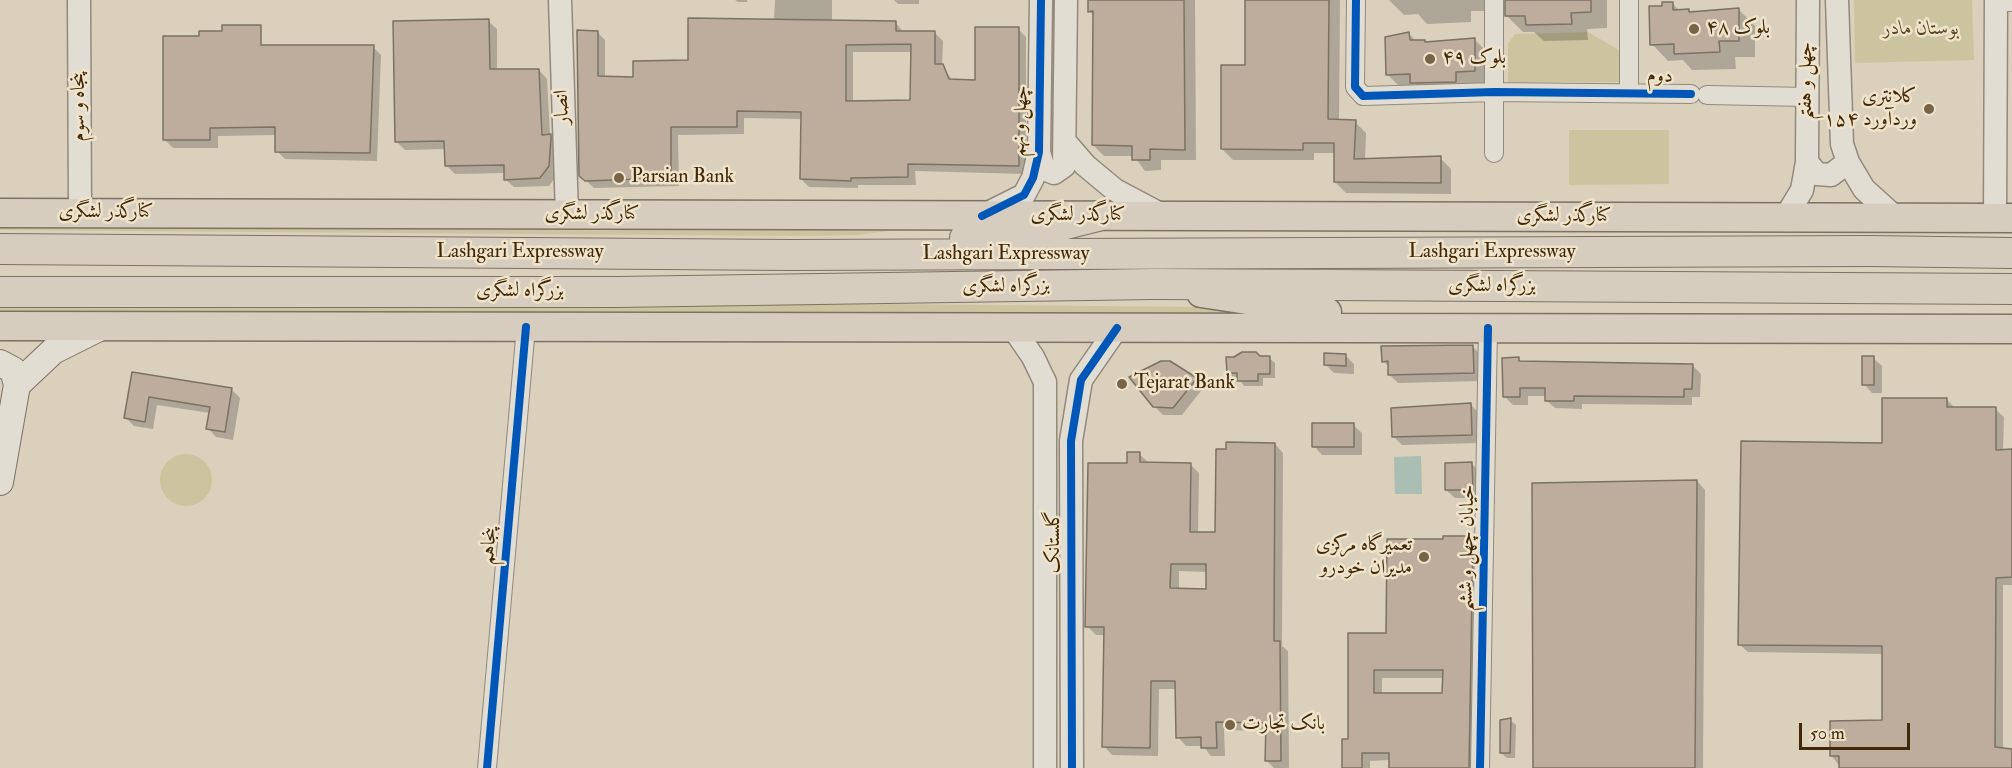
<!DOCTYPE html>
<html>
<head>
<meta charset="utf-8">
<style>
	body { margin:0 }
	#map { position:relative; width:2012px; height:768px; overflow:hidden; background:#dad0bc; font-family:"IM FELL Double Pica",serif }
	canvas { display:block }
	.scale { position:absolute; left:1799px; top:723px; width:111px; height:27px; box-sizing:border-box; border:3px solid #422809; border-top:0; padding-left:8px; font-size:18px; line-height:21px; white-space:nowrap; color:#422809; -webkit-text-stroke:4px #efe3cb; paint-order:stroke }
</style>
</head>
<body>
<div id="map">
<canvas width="2012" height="768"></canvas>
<div class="scale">50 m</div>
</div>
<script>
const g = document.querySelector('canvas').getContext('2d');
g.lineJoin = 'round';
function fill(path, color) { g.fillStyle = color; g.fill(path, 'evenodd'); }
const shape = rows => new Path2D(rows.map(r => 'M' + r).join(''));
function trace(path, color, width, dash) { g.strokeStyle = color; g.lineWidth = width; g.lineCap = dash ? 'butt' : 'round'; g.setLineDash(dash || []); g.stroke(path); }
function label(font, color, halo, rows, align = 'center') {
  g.font = font + ' "IM FELL Double Pica",Amiri,serif'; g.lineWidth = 5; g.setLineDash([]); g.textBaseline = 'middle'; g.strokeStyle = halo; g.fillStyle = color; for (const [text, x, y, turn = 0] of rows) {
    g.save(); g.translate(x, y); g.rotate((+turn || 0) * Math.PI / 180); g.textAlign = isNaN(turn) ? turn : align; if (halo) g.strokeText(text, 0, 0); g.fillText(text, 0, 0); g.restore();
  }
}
fill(shape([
	[1854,0,1972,0,1974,60,1855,63],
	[1588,32,1619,50,1619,82,1508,82,1508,44,1515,34],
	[1569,130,1669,130,1669,184,1569,185],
	[0,220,955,222,858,235,801,236,0,230],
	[0,301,548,301,1203,307,1276,318,0,317],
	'160 480a26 26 0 1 1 52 0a26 26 0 1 1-52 0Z'
]), '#cbc49e');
fill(shape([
	[1421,456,1422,494,1395,494,1394,457]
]), '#abbeb4');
fill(shape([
	[735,0,747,0,747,2,738,2],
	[775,0,832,0,832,21,896,23,904,33,935,33,943,41,942,66,953,81,977,81,1018,29,1026,37,1026,174,915,171,916,185,858,185,858,188,809,187,801,179,803,119,744,118,744,134,678,135,679,186,594,188,581,176,597,32,605,40,605,77,635,79,689,61,774,20],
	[853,52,912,52,912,102,853,102],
	[894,0,919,0,919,4,898,4],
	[1089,0,1195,0,1196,160,1161,160,1161,170,1145,171,1134,156,1104,156,1093,145,1094,16,1089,11],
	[1246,0,1340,0,1339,121,1355,122,1366,133,1365,160,1440,158,1451,169,1451,194,1346,193,1335,182,1335,153,1314,153,1314,160,1233,160,1222,149,1246,67],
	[1389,0,1490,0,1490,11,1471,11,1471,22,1427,24,1418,14,1404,15],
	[1505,0,1607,0,1607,28,1587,29,1588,40,1544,41,1534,32,1523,32,1507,16],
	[1673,4,1680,11,1691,14,1739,10,1755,26,1755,57,1735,57,1736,69,1692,70,1683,60,1668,61,1652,44,1650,8],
	[488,21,497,29,497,71,539,70,547,79,550,135,559,144,557,175,549,186,514,187,505,179,505,173,455,174,446,165,446,149,405,150,396,141],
	[1409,34,1416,41,1427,44,1475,40,1491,56,1491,87,1404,91,1388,75],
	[373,47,381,55,377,161,285,159,277,151,276,135,218,136,218,148,173,148,164,139,237,67],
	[1472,346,1481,355,1481,381,1398,383,1390,375,1389,367,1383,361],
	[1346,356,1354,364,1354,374,1334,373,1325,364],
	[1259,358,1269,358,1275,363,1275,378,1263,378,1263,386,1244,386,1238,377,1233,378,1228,372],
	[1873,358,1882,366,1882,393,1872,393,1864,384],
	[1519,359,1523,363,1692,365,1701,374,1700,397,1692,397,1692,405,1582,404,1582,409,1555,408,1546,400,1546,396,1528,396,1528,405,1513,405,1504,396],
	[133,374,232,390,240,398,233,440,216,437,208,428,210,413,157,405,153,429,134,426,126,418],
	[1196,379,1204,387,1182,415,1163,415,1154,406],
	[1947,400,1955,408,1995,409,2004,417,2003,451,2012,451,2012,585,2003,585,2003,749,2012,750,2012,768,1841,768,1831,755,1884,722,1884,654,1748,652,1739,644,1884,445],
	[1471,405,1479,413,1480,443,1402,445,1393,436],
	[1353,425,1362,433,1362,455,1322,455,1314,446],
	[1275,444,1283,453,1282,646,1288,651,1289,768,1274,768,1267,761,1267,731,1224,730,1225,756,1211,756,1203,746,1186,746,1178,737,1177,689,1159,689,1158,756,1112,755,1104,746,1106,635,1096,635,1087,626,1129,465,1139,454,1148,462,1190,464,1199,473,1198,533,1217,533],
	[1179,571,1207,572,1207,591,1179,590],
	[1472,464,1480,472,1481,498,1455,498,1446,490],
	[1697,481,1705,490,1703,768,1535,768],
	[1472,538,1481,546,1477,768,1390,768,1390,760,1370,761,1370,768,1343,768,1350,740,1350,634,1388,634,1388,540],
	[1382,678,1444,678,1444,694,1382,695],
	[1510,720,1516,725,1515,758,1507,758,1501,753]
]), '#0003');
const building = shape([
	[1088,0,1184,0,1185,150,1150,149,1150,160,1132,160,1132,146,1092,145,1093,11,1088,12,1088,0],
	[1245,0,1329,0,1328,119,1356,120,1354,159,1441,156,1441,183,1334,182,1334,143,1303,143,1303,150,1221,149,1221,65,1245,65,1245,0],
	[1505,0,1591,0,1591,12,1571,13,1572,24,1526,25,1525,16,1505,16,1505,0],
	[1662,2,1673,2,1673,10,1689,9,1689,12,1739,8,1739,41,1719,41,1720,52,1674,54,1674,44,1650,45,1649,6,1662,6,1662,2],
	[688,18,896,21,896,31,935,31,935,64,943,64,949,79,975,80,975,27,1019,27,1019,166,908,164,908,177,851,178,851,181,800,179,801,112,737,111,737,127,671,127,671,178,585,181,579,176,577,30,598,31,598,76,633,77,633,61,688,60,688,18],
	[911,44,910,100,846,101,846,45,911,44],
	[489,19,490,69,539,69,542,135,551,134,551,139,549,166,540,178,504,180,504,165,445,166,444,141,395,142,393,21,489,19],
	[222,25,261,25,261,45,374,45,370,153,275,152,275,127,210,128,210,140,163,140,163,36,199,36,199,31,222,31,222,25],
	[1409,32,1410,40,1425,40,1425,42,1475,38,1475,71,1456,72,1456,82,1410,83,1410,74,1386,75,1385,37,1409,32],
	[1473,345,1474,373,1388,375,1388,361,1382,362,1381,346,1473,345],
	[1242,352,1256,352,1260,356,1270,356,1270,374,1258,374,1258,381,1237,381,1237,373,1227,373,1226,357,1234,357,1242,352],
	[1324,353,1346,354,1346,366,1324,365,1324,353],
	[1862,356,1874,356,1874,385,1862,385,1862,356],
	[1519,357,1519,361,1693,364,1692,389,1684,389,1684,397,1574,396,1574,401,1545,401,1545,388,1520,388,1520,397,1503,397,1502,358,1519,357],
	[1161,361,1170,361,1197,378,1173,408,1153,407,1129,377,1161,361],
	[132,372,232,388,225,432,206,429,210,407,149,397,145,422,124,418,132,372],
	[1882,398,1947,398,1947,407,1996,407,1996,450,2012,449,2012,577,1996,578,1995,747,2012,749,2012,768,1839,768,1839,756,1830,756,1830,721,1882,720,1882,646,1738,645,1741,441,1882,443,1882,398],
	[1471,403,1472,435,1392,437,1391,408,1471,403],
	[1312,423,1354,423,1354,447,1312,447,1312,423],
	[1226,442,1275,443,1274,641,1280,641,1281,761,1265,761,1266,723,1216,722,1217,748,1201,748,1201,737,1176,738,1175,681,1151,681,1150,748,1102,747,1104,627,1085,627,1088,463,1127,463,1127,452,1140,452,1140,462,1191,463,1190,532,1215,532,1216,449,1226,449,1226,442],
	[1171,564,1206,564,1206,589,1170,588,1171,564],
	[1472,462,1473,490,1445,490,1445,463,1472,462],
	[1697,480,1695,768,1533,768,1532,483,1697,480],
	[1443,536,1473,536,1469,768,1389,768,1389,753,1362,753,1362,768,1342,768,1342,739,1348,739,1348,633,1386,633,1387,539,1443,539,1443,536],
	[1374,670,1443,670,1442,693,1374,693,1374,670],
	[1511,718,1510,753,1500,753,1500,720,1511,718]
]);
fill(building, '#beac9c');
trace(building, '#7c7264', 1.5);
const minor = shape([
	[1356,0,1355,87,1363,96,1494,92,1691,94],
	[1996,2,2012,2],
	[1629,92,1629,0],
	[1707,95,1807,97],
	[1494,153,1494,0],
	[487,768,526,327],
	[1480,768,1488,328]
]);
const tertiary = shape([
	[79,0,80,213],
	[560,0,567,215],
	[1837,0,1842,144,1848,162,1864,189,1896,218],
	[1066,143,1085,165,1115,190,1164,216],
	[1039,152,1044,169,1054,173,1064,166,1066,0],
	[1807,162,1817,174,1831,175,1848,162],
	[988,213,1024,195,1033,178,1039,152,1041,0],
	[1785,218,1802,190,1807,162,1808,0],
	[1995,218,1996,0],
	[1013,328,1033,357,1045,382,1045,768],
	[1072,768,1071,441,1081,380,1117,328]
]);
const secondary = shape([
	[0,363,13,370,17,385],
	[0,482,17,385,53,351,101,327]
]);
const primary = shape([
	[0,213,2012,218],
	[1201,293,1327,312],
	[0,326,2012,329]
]);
const trunk = shape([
	[965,238,1046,229,1098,216],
	[0,249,791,255,1870,251,2012,253],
	[0,292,617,292,1155,284,2012,289]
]);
trace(minor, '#928a7b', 20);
trace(tertiary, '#928a7b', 25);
trace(secondary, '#7c7264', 28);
trace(primary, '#7c7264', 31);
trace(trunk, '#7c7264', 32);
trace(minor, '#e2ddd3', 18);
trace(tertiary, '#e2ddd3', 22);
trace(secondary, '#e2ddd3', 26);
trace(primary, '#d7cdbf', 28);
trace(trunk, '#d7cdbf', 30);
trace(shape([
	[1356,0,1355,87,1363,96,1494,92,1691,94],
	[982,216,1024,195,1033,178,1039,152,1041,0],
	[487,768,526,327],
	[1072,768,1071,441,1081,380,1117,328],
	[1480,768,1488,328]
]), '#0057b8', 8);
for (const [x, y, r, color] of [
	[1694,29,6,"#776348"],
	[1430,59,6,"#776348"],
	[1929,109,6,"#776348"],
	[619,178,6,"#776348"],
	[1122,384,6,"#776348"],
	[1424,557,6,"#776348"],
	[1230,725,6,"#776348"]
]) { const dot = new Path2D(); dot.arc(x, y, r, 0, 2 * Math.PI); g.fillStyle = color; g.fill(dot); trace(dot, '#efe3cb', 2); }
label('20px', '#422809', '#efe3cb', [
	["بلوک ۴۸",1706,29],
	["بلوک ۴۹",1442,59],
	["کلانتری",1917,98,"right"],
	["۱۵۴ وردآورد",1917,121,"right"],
	["Parsian Bank",631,178],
	["Tejarat Bank",1134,384],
	["تعمیرگاه مرکزی",1412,546,"right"],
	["مدیران خودرو",1412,569,"right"],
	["بانک تجارت",1242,725]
], 'left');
label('italic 20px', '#5b4522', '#efe3cb', [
	["بوستان مادر",1921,30]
]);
label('20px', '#422809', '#efe3cb', [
	["دوم",1660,77,2],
	["چهل و هفتم",1807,81,-90],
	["پنجاه و سوم",80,107,-90],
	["انصار",563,107,-92],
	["چهل و نهم",1021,121,-87],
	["کنارگذر لشگری",106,213],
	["کنارگذر لشگری",592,215],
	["کنارگذر لشگری",1078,216],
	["کنارگذر لشگری",1564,217],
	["Lashgari Expressway",520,253],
	["Lashgari Expressway",1492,253],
	["Lashgari Expressway",1006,255],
	["بزرگراه لشگری",1006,287,-1],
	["بزرگراه لشگری",1492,287],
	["بزرگراه لشگری",520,292],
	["گلستانک",1055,542,-90],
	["پنجاهم",490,546,-85],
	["خیابان چهل و ششم",1468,548,-89]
]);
</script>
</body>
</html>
